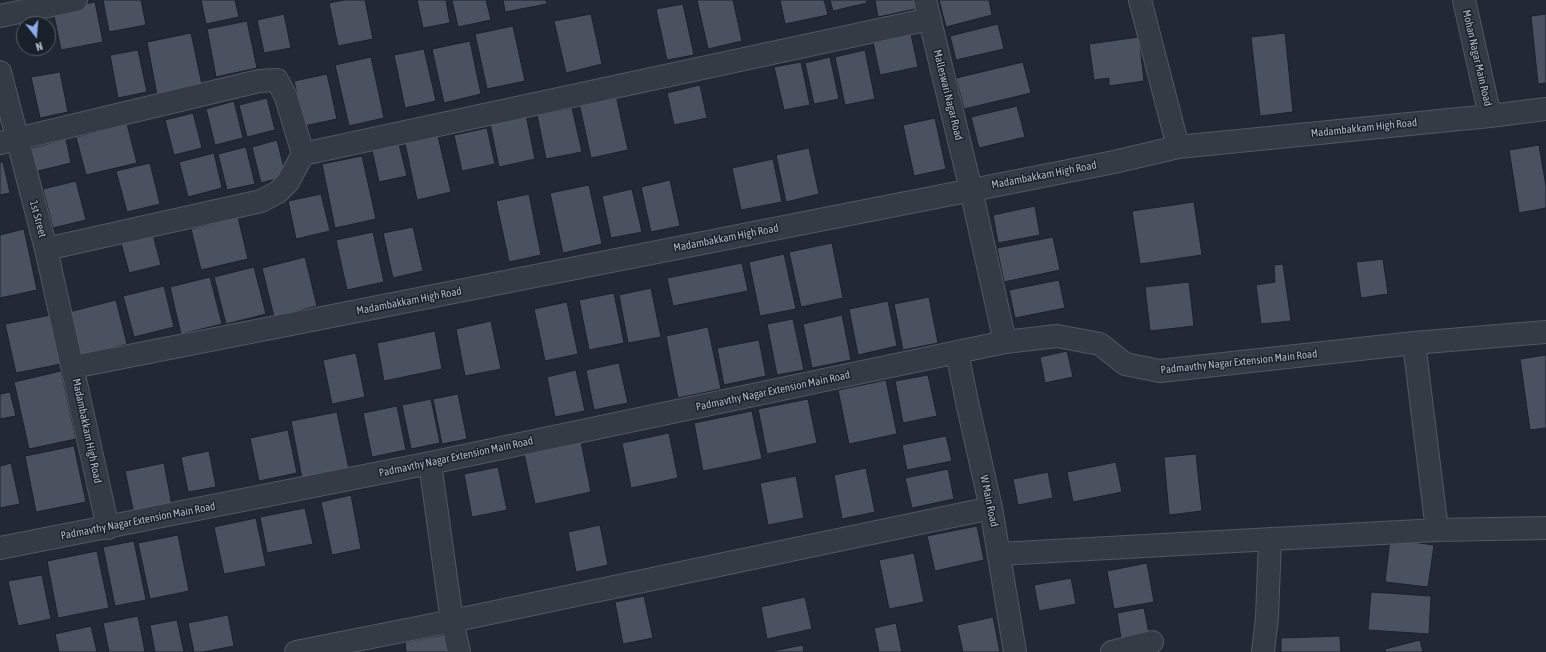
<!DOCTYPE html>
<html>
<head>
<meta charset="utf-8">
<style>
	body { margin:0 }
	#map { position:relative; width:1546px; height:652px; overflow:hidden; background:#222934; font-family:"Asap Condensed",sans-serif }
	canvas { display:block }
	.north { position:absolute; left:16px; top:16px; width:40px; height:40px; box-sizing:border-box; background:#1a2029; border:1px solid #565c66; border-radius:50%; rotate:163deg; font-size:11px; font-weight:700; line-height:16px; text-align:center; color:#afb5c2 }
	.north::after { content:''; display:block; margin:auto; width:14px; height:18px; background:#8aaaeb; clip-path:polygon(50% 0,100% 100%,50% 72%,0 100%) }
</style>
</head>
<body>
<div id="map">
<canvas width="1546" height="652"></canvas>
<div class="north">N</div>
</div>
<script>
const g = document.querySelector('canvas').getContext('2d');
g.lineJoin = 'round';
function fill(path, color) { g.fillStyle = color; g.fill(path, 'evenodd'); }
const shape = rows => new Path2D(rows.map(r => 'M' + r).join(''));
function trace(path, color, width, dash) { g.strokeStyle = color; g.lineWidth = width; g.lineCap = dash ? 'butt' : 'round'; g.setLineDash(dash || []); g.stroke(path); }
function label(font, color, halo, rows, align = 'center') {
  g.font = font + ' "Asap Condensed",sans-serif'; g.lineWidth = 3; g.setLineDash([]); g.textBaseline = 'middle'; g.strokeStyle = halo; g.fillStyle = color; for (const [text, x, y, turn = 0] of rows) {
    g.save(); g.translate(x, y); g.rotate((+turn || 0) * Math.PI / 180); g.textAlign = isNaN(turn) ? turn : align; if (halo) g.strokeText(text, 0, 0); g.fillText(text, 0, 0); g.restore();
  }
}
const building = shape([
	[103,0,141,0,146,25,109,32,103,0],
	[201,0,235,0,239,17,206,24,201,0],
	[344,0,365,0,373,39,338,46,329,3,344,0],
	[417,0,446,0,450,23,423,28,417,0],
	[452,0,486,0,491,20,458,27,452,0],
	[503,0,546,0,547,4,505,12,503,0],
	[697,0,733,0,742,41,708,49,697,0],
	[780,0,824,0,828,15,785,24,780,0],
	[830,0,866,0,867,3,833,11,830,0],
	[875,0,918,0,920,8,878,17,875,0],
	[939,0,989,0,992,15,946,27,939,0],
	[95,2,103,42,61,50,53,11,95,2],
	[683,4,694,55,667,60,656,9,683,4],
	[284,14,291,48,264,53,257,20,284,14],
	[591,14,602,64,566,73,554,21,591,14],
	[1546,14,1546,83,1538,84,1531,16,1546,14],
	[247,21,257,68,216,77,207,29,247,21],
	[998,24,1004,49,956,60,950,36,998,24],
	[513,26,525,81,487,89,475,34,513,26],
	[191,33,202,85,157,95,147,42,191,33],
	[1285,33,1293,112,1260,116,1251,37,1285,33],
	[911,34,918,67,880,75,873,42,911,34],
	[1139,37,1144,81,1109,86,1109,78,1094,80,1089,44,1139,37],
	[470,41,481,94,444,103,432,49,470,41],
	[424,49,436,101,405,108,394,55,424,49],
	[138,50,147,92,118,98,110,55,138,50],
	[865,50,875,99,845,105,835,57,865,50],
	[371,57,384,118,349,126,335,65,371,57],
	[830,57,839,99,814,104,805,63,830,57],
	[801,62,810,105,784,110,774,67,801,62],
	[1023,62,1031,93,964,109,956,78,1023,62],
	[60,72,68,112,40,118,31,77,60,72],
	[327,74,337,119,304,126,294,81,327,74],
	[700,85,707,118,674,125,667,93,700,85],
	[616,95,628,150,591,158,579,103,616,95],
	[267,98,275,130,247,137,239,105,267,98],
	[234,101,243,138,215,145,206,109,234,101],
	[1017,106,1025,137,979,148,971,117,1017,106],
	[572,108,582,152,546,159,537,115,572,108],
	[193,113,202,148,174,155,165,120,193,113],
	[526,115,535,159,499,167,490,123,526,115],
	[935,118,946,169,914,176,903,125,935,118],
	[127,124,137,163,86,175,76,137,127,124],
	[487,128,495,164,462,171,454,135,487,128],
	[438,136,451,192,417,200,405,143,438,136],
	[66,139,71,163,34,172,28,149,66,139],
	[277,140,286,176,261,183,252,147,277,140],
	[399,144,407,176,379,182,372,150,399,144],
	[1539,145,1546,186,1546,208,1519,213,1509,150,1539,145],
	[246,147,255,184,227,190,218,154,246,147],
	[809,148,819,194,786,202,776,155,809,148],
	[214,153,222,188,188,197,179,162,214,153],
	[362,156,376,219,335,228,322,164,362,156],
	[773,159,782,202,741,210,732,168,773,159],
	[0,162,3,162,10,193,0,195,0,162],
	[150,163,160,204,127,212,116,171,150,163],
	[670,180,680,226,651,232,641,187,670,180],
	[76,181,86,220,53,228,43,189,76,181],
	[589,185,602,244,563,253,550,193,589,185],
	[632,189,642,232,611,238,602,196,632,189],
	[321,194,330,231,296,239,288,201,321,194],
	[529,194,541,255,509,262,496,201,529,194],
	[1194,202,1202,255,1140,264,1132,211,1194,202],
	[1035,206,1040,235,998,243,993,215,1035,206],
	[238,217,248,259,201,270,191,229,238,217],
	[413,227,423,271,393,278,383,233,413,227],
	[24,229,37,290,0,298,0,235,24,229],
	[152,231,161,265,129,273,120,239,152,231],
	[373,232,384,282,347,290,336,240,373,232],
	[1053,237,1060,270,1004,282,997,248,1053,237],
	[832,243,843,298,801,307,789,252,832,243],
	[784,254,796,309,760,316,749,262,784,254],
	[305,257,317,306,274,317,262,268,305,257],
	[1383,259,1388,294,1361,298,1356,262,1383,259],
	[742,263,748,291,673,306,667,278,742,263],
	[1283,264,1291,321,1261,324,1256,285,1275,282,1274,265,1283,264],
	[254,267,266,314,226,324,214,277,254,267],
	[210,277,222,324,181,334,170,287,210,277],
	[1059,280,1065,308,1015,318,1009,290,1059,280],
	[1189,282,1194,326,1150,331,1145,287,1189,282],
	[164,286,174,327,134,337,123,296,164,286],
	[651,288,661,337,628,343,619,295,651,288],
	[614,293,624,343,589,350,579,300,614,293],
	[929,297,938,343,903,350,894,304,929,297],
	[116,300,127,344,76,357,65,313,116,300],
	[888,301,897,346,858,355,849,309,888,301],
	[567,302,578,354,545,361,534,309,567,302],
	[56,314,66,363,16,373,5,324,56,314],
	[842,315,851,360,812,368,803,324,842,315],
	[793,319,804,370,777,375,767,324,793,319],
	[491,321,501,369,465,376,456,329,491,321],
	[708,327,721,389,678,398,666,336,708,327],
	[435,331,442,369,384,381,377,343,435,331],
	[759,340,766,376,724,385,717,348,759,340],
	[1067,351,1073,377,1045,383,1040,357,1067,351],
	[356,353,365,397,332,404,323,360,356,353],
	[1546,355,1546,428,1530,430,1520,359,1546,355],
	[619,363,628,403,594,410,586,370,619,363],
	[576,370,585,411,555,417,547,377,576,370],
	[61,371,76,439,29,449,14,382,61,371],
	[928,375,937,416,903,423,895,381,928,375],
	[886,380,897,434,849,444,838,390,886,380],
	[10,392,16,416,0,419,0,394,10,392],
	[458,394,467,439,442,444,433,399,458,394],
	[431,399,440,443,411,449,402,405,431,399],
	[808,399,817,443,767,454,758,409,808,399],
	[397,406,406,450,372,457,363,413,397,406],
	[752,411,762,459,703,471,694,423,752,411],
	[337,412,349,469,302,478,291,421,337,412],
	[288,430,297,473,259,481,250,438,288,430],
	[669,433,678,478,631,488,622,443,669,433],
	[946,436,952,461,907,470,902,445,946,436],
	[580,437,591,492,535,504,523,449,580,437],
	[74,446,86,502,36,512,25,456,74,446],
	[209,451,216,487,188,492,181,457,209,451],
	[1196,454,1202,511,1169,515,1164,457,1196,454],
	[1116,462,1122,492,1073,502,1067,472,1116,462],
	[11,463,20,504,0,508,0,466,11,463],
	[164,463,172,506,134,514,125,471,164,463],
	[498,467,507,510,472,517,464,474,498,467],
	[866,468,875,512,842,519,834,475,866,468],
	[948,469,954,499,912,508,905,478,948,469],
	[1048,472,1053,498,1018,505,1013,479,1048,472],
	[796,476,804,518,768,525,760,483,796,476],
	[351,495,361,549,332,555,321,502,351,495],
	[305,508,313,544,267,553,260,517,305,508],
	[256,518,266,566,224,574,214,527,256,518],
	[600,525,608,565,576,572,568,532,600,525],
	[977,526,984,560,935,571,927,536,977,526],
	[178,535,189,591,150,599,138,543,178,535],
	[1390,539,1434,545,1428,587,1385,582,1390,539],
	[134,541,146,600,115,606,103,547,134,541],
	[97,551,109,608,58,618,47,561,97,551],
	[914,553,924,602,889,609,879,560,914,553],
	[1147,563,1154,602,1114,609,1107,571,1147,563],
	[42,575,51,619,18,626,8,581,42,575],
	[1071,578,1076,604,1039,611,1034,585,1071,578],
	[1371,592,1431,596,1429,634,1368,630,1371,592],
	[644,596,653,638,623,644,615,602,644,596],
	[805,597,812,629,767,639,761,607,805,597],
	[1144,608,1149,633,1121,638,1117,613,1144,608],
	[228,615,234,646,203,652,194,652,188,623,228,615],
	[138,616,145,652,109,652,103,623,138,616],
	[993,617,1000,652,963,652,957,625,993,617],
	[177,620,184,652,155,652,150,625,177,620],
	[896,623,902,652,879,652,874,628,896,623],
	[91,626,97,652,59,652,55,634,91,626],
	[449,634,453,652,406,652,405,642,449,634],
	[1340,636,1341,652,1281,652,1281,638,1340,636],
	[1420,640,1423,652,1386,652,1385,649,1420,640],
	[803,645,804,652,773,652,773,651,803,645]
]);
fill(building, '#4a5260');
trace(building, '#1c222b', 1);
const minor = shape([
	[925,0,971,190,1005,342],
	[1140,0,1178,147],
	[1464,0,1490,116],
	[0,16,76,0],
	[0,72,46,249,108,528],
	[0,143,259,81,277,80,286,97,303,154,930,19],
	[46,249,261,201,278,192,288,182,303,154],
	[1414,343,1437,530],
	[957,352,967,402,991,508,1015,652],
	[73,367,1114,162,1178,147,1490,116,1546,109],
	[430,463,452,621,459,652],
	[0,548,430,463,1005,342,1057,336,1100,344,1125,364,1160,371,1414,343,1546,332],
	[999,554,1437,530,1546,528],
	[296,652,452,621,991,508],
	[1112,652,1152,642],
	[1263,652,1267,617,1270,539]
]);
trace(minor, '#525863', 24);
trace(minor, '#353b45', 22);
label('11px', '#afb5c2', '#1a2029', [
	["Mohan Nagar Main Road",1477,58,77],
	["Malleswari Nagar Road",948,95,76],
	["Madambakkam High Road",1364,128,-6],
	["Madambakkam High Road",1044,175,-11],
	["1st Street",38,219,75],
	["Madambakkam High Road",726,238,-11],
	["Madambakkam High Road",409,301,-11],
	["Padmavthy Nagar Extension Main Road",1239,362,-6],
	["Padmavthy Nagar Extension Main Road",773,391,-12],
	["Madambakkam High Road",87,431,78],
	["Padmavthy Nagar Extension Main Road",456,457,-12],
	["W Main Road",989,501,78],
	["Padmavthy Nagar Extension Main Road",138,521,-11]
]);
</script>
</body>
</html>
